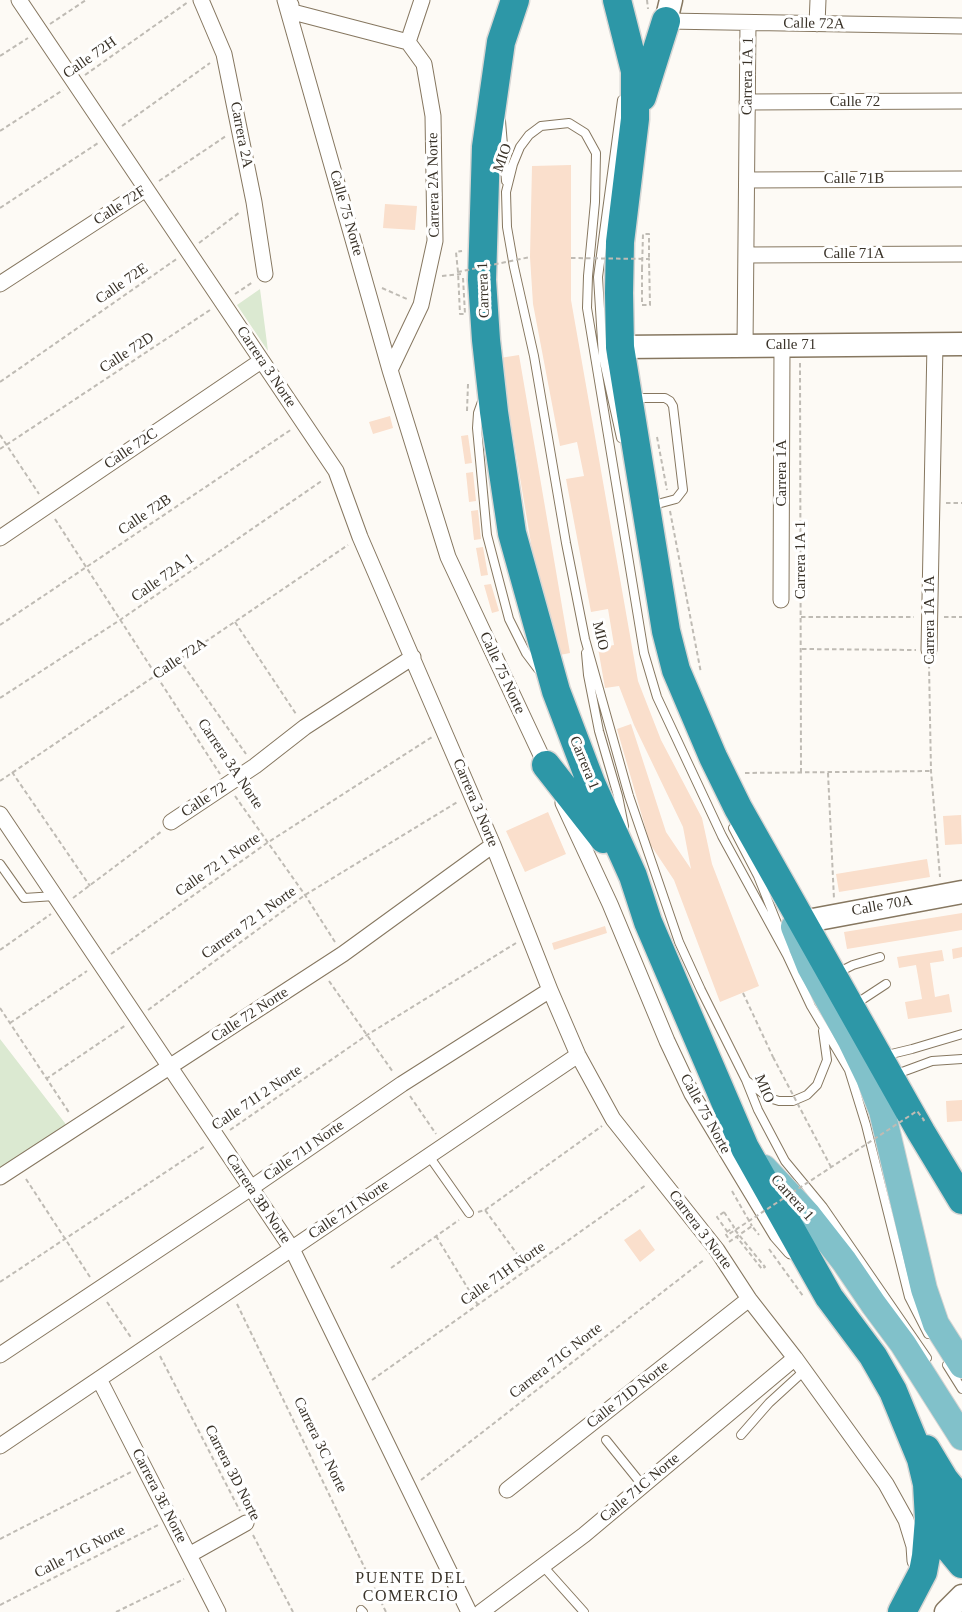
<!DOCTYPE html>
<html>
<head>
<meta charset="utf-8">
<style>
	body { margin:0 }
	canvas { display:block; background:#fdfaf5 }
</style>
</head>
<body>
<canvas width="962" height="1612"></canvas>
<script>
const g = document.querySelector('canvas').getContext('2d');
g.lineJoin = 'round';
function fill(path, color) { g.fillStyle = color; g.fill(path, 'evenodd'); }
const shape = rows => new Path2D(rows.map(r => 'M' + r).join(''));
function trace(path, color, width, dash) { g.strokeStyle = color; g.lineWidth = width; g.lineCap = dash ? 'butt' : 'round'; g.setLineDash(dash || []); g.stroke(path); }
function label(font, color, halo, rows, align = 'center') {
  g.font = font + ' "Times New Roman",serif'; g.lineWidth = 6; g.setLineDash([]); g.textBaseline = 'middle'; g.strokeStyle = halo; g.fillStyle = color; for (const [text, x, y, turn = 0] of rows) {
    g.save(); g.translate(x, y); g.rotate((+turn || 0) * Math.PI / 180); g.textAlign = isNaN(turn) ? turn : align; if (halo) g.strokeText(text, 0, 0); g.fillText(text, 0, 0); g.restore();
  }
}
fill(shape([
	[260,289,268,351,237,305],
	[0,1039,68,1127,0,1171]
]), '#dbe9d1');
fill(shape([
	[571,165,571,300,638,681,661,740,702,818,712,864,759,986,720,1002,674,880,650,844,617,729,631,724,666,832,691,869,683,827,634,725,619,686,605,688,598,648,614,645,608,609,591,612,566,479,584,476,577,442,560,446,533,304,530,257,532,166],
	[385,204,417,206,415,230,383,228],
	[519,355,570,653,550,657,500,358],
	[390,416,393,428,373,434,369,422],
	[468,435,472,463,465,464,461,436],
	[473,472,476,501,469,502,466,473],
	[478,510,481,539,474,540,471,511],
	[483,547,488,575,481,576,476,548],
	[491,584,499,611,492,613,484,585],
	[548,812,566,854,525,872,506,831],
	[961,815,962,844,945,845,943,816],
	[927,859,930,877,839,892,836,874],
	[962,913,962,930,847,949,844,932],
	[605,926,607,933,554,950,552,943],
	[962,947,962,957,953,959,952,949],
	[942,950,944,961,930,963,935,997,949,994,952,1012,908,1019,905,1002,922,999,916,965,899,968,897,957],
	[962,1100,962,1121,947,1122,946,1101],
	[640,1229,655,1250,640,1262,624,1240]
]), '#fadfcc');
const lane = shape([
	[501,121,506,181],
	[635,398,665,398,670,401,673,406,683,490,676,499,650,506],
	[483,399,478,413,477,428,487,535,509,619,526,653,538,669],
	[621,438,603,357,598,277,622,100],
	[586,653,588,675,599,731,618,796,624,826],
	[733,828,758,876,787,948],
	[0,864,24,898,55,896],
	[837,973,853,965,880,957],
	[854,1005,886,984],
	[883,1056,912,1049,962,1034],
	[894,1075,932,1061,962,1059],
	[747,1081,769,1098,779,1101,793,1101,807,1095,817,1085,827,1060,823,1031],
	[429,1156,469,1213],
	[927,1358,823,1207,785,1161,758,1110,746,1080,701,990,679,942,629,796,585,639,566,543,534,356,514,267,507,227,506,192,513,164,520,147,529,135,541,126,569,123,585,133,596,153,595,202,588,276,587,308,644,653,657,697,722,836,787,955,811,1006,849,1070,866,1125,909,1297,928,1334],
	[947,1365,962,1389],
	[741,1435,769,1403,804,1371],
	[606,1440,643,1486],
	[542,1565,584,1612],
	[361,1610,363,1612]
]);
const street = shape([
	[19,0,336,471,360,537,493,845,550,990,578,1055,613,1119,717,1250,749,1299,795,1358,886,1484,906,1520,914,1546,915,1561],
	[201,0,224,54,254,202,265,274],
	[285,0,390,370,448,557,548,770],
	[291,5,289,11,408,42],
	[666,21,962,26],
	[817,24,818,0],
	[408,42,422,0],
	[747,102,962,101],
	[747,180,962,179],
	[746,255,962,254],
	[0,284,146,189],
	[745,346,748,23],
	[390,370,421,305,435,241,433,116,424,64,408,42],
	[0,538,261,361],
	[781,600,782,345],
	[929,650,935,344],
	[563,803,610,904,667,1041,692,1094,777,1235,791,1251],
	[0,814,292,1249,469,1612],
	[171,822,255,766,305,727,413,657],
	[0,1177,343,954,493,845],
	[0,1355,251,1188,402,1084,550,990],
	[99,1379,218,1612],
	[0,1446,578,1055],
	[507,1490,749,1299],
	[189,1555,246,1523],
	[481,1612,584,1535,795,1358]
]);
const secondary = shape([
	[666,21,671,0],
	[620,347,962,344],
	[802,922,962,892],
	[946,1612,962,1596]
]);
const primary = shape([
	[794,927,810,967,851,1041,869,1078,882,1111,924,1289,936,1324,962,1365],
	[764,1168,808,1215,844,1261,874,1305,903,1344,962,1437]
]);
const highway = shape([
	[515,0,501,42,486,147,482,280,486,340,494,412,512,533,556,691,591,783,633,876,648,922,745,1148,829,1297,873,1356,893,1391,921,1459,927,1484,929,1519,926,1556,923,1572,902,1612],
	[617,0,635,71,635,119,620,242,619,293,620,347,666,631,676,670,713,757,738,808,921,1132,962,1200],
	[642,97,666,21],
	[546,765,604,839],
	[926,1449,944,1479,962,1501],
	[932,1490,962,1529],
	[929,1524,962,1564]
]);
trace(lane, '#867760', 10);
trace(street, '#867760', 17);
trace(secondary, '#867760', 25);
trace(primary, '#d7d6d4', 28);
trace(highway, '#d7d6d4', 31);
trace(shape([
	[647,0,648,9],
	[50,24,86,0],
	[0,56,28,38],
	[85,75,188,2],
	[122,126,210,63],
	[0,131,63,90],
	[159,181,226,136],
	[0,208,98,143],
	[199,243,240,212],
	[642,269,643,234,649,234,649,259],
	[458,272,456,252,462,251],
	[442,276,461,274],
	[382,288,407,299],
	[235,294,253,282],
	[800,363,801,774],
	[0,382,178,258],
	[467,411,468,384],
	[0,435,39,494],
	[657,437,667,490],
	[0,449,210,310],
	[946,503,962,503],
	[670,511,701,673],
	[55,519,220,774],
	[801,617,914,617],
	[944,617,962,617],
	[235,622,296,714],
	[0,625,292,429],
	[802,649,916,650],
	[179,659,246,754],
	[929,664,931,771,940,877],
	[0,698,120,620,323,480],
	[12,772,90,886],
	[745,773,931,771],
	[828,773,834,899],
	[0,781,348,545],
	[235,796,305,895,335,942],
	[73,898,162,831],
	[0,950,51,914],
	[111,954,267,843,432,737],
	[329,981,393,1072],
	[743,993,773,1057],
	[0,1008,70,1114],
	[148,1010,305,895,459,801],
	[10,1023,87,971],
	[46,1079,126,1025],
	[410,1096,436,1134],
	[230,1130,367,1035,516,943],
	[26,1179,90,1277],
	[732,1191,752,1226],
	[485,1210,602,1126],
	[478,1212,485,1210,528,1269],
	[724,1212,734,1227,725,1233,730,1241],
	[436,1236,478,1305],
	[729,1242,752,1226,759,1235],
	[769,1249,803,1296],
	[391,1268,459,1220],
	[0,1282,205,1146],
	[107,1302,132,1339],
	[237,1304,386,1612],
	[160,1356,240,1511],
	[372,1380,646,1185],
	[421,1480,705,1259],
	[253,1535,293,1612],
	[0,1539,131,1472],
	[0,1605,158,1525],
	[116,1612,184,1579]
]), '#bfbbb4', 2, [4.5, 3]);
trace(lane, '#fff', 8);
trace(street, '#fff', 15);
trace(secondary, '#fff', 22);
trace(primary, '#81c1ca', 26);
trace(highway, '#2d97a7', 28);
trace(shape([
	[571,258,649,259,650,305,642,305,642,269],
	[463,278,465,314,460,314,458,272,530,257],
	[773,1057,831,1167],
	[724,1212,717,1217,729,1234,917,1111,924,1120,922,1121],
	[735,1230,765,1267,762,1269,736,1236]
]), '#bfbbb4', 2, [4.5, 3]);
label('15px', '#393228', '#fff', [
	["Calle 72A",814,24,1],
	["Calle 72H",90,58,-35],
	["Carrera 1A 1",748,76,-89],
	["Calle 72",855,102],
	["Carrera 2A",241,135,79],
	["MIO",503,158,-70],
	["Calle 71B",854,179],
	["Carrera 2A Norte",434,185,-91],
	["Calle 72F",120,206,-33],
	["Calle 75 Norte",346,213,74],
	["Calle 71A",854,254],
	["Calle 72E",122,284,-35],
	["Carrera 1",484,290,-92],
	["Calle 71",791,345],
	["Calle 72D",127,353,-33],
	["Carrera 3 Norte",266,367,56],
	["Calle 72C",131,449,-34],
	["Carrera 1A",782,473,-90],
	["Calle 72B",145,515,-34],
	["Carrera 1A 1",801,560,-90],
	["Calle 72A 1",163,578,-35],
	["Carrera 1A 1A",930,620,-90],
	["MIO",600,636,76],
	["Calle 72A",180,659,-34],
	["Calle 75 Norte",502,673,65],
	["Carrera 1",584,763,68],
	["Carrera 3A Norte",230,764,56],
	["Calle 72",204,800,-34],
	["Carrera 3 Norte",475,803,67],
	["Calle 72 1 Norte",218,865,-35],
	["Calle 70A",882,906,-10],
	["Carrera 72 1 Norte",249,923,-36],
	["Calle 72 Norte",250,1015,-33],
	["MIO",764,1089,67],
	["Calle 71I 2 Norte",257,1098,-34],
	["Calle 75 Norte",705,1114,61],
	["Calle 71J Norte",304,1151,-35],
	["Carrera 1",792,1198,48],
	["Carrera 3B Norte",258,1199,56],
	["Calle 71I Norte",349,1210,-34],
	["Carrera 3 Norte",700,1230,53],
	["Calle 71H Norte",503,1274,-35],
	["Carrera 71G Norte",556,1361,-38],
	["Calle 71D Norte",628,1395,-38],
	["Carrera 3C Norte",320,1445,64],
	["Carrera 3D Norte",232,1473,63],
	["Calle 71C Norte",640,1488,-40],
	["Carrera 3E Norte",159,1496,63],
	["Calle 71G Norte",80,1552,-27]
]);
g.letterSpacing = '1.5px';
label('16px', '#393228', '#fff', [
	["PUENTE DEL",411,1579],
	["COMERCIO",411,1597]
]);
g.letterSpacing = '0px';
</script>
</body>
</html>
